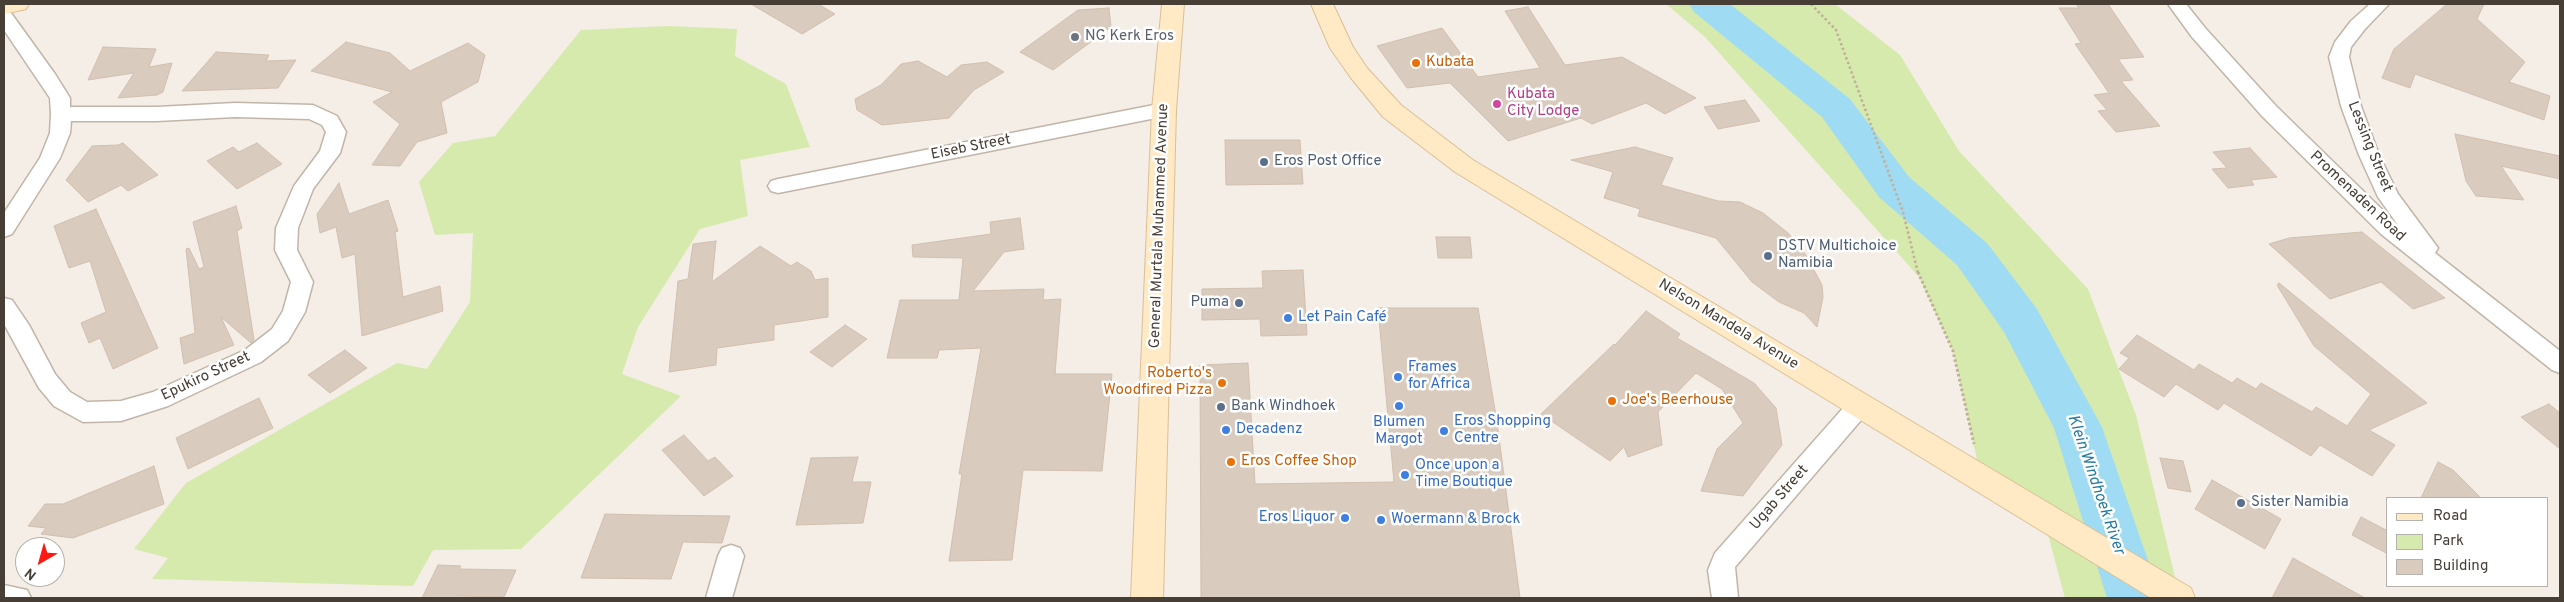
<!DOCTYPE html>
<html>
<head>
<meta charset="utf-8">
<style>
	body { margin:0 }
	#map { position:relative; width:2564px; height:602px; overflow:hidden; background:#f4eee6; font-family:Overpass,sans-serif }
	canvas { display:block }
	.frame { position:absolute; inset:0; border:5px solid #473e35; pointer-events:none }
	.legend { position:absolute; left:2386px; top:497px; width:162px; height:90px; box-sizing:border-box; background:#fff; border:1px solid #b5b2ae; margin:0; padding:6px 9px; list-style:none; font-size:15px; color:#473e35 }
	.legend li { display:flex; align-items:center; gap:10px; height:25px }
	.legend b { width:25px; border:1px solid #b5b2ae }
	.north { position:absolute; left:15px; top:537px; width:50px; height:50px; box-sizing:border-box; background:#fff; border:1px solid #b5b2ae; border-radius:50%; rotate:218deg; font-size:14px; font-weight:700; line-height:20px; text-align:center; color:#473e35 }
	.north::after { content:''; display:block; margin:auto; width:18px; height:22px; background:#ff1812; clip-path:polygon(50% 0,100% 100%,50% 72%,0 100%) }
</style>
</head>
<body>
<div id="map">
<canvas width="2564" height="602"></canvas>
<div class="frame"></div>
<ul class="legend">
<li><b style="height:6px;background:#ffeac5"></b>Road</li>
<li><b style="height:14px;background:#d6eaad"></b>Park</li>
<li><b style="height:14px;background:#d9cbbe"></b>Building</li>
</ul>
<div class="north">N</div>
</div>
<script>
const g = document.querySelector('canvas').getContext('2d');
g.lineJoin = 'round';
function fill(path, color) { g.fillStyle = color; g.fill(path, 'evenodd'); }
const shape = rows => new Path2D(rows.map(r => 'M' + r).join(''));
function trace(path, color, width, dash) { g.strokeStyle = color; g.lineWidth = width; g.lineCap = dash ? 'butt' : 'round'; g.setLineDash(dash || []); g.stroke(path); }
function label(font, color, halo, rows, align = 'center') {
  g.font = font + ' Overpass,sans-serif'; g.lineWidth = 5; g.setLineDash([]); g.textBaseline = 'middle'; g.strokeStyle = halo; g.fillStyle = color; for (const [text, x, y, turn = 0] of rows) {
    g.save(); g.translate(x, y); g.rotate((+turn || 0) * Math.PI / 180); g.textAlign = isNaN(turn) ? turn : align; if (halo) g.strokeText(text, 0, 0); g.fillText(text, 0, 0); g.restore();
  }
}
fill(shape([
	[1666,4,1835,4,1900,55,1959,151,2088,289,2136,415,2180,598,2065,598,2043,516,1981,478,1953,351,1919,277,1705,37],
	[668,26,737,29,735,56,786,84,810,147,740,160,748,216,700,229,638,327,622,374,681,396,521,549,433,550,413,586,152,579,168,558,134,549,186,483,397,363,427,369,470,302,473,233,435,235,419,182,453,143,495,136,581,30]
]), '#d6eaad');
fill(shape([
	[1689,4,1730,4,1850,99,1909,177,1987,243,2037,309,2102,427,2161,598,2107,598,2054,428,2004,332,1957,265,1879,197,1822,117,1694,12,1689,4]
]), '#9fdcf4');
const building = shape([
	[751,4,818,4,835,14,802,34,751,4],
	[2076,4,2108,4,2144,57,2118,59,2133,80,2121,81,2160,126,2116,132,2098,111,2107,110,2094,95,2109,93,2075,44,2081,43,2059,8,2079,8,2076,4],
	[2447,4,2484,4,2477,19,2525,62,2509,82,2550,96,2544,120,2415,74,2410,88,2382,78,2394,49,2447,4],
	[1528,7,1565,65,1622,57,1696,98,1665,114,1646,103,1592,124,1581,118,1508,141,1450,83,1407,88,1377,46,1442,28,1478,77,1540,68,1505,11,1528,7],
	[1109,8,1111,27,1053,70,1020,52,1078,10,1109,8],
	[346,42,390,53,410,71,468,43,485,55,478,82,441,102,447,133,417,142,400,166,372,165,400,124,373,102,392,92,311,71,346,42],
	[103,47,156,49,149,67,172,63,163,92,157,95,118,98,134,73,88,80,103,47],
	[216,52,269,55,266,61,296,60,278,88,182,91,216,52],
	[918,61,947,77,961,65,987,62,1004,72,974,90,949,118,882,125,857,110,855,99,881,85,901,64,918,61],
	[1745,100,1760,121,1718,129,1704,107,1745,100],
	[2455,134,2560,156,2560,179,2501,166,2524,200,2476,196,2466,181,2455,134],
	[1225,140,1300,140,1303,184,1226,185,1225,140],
	[123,143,158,175,128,191,121,185,88,202,66,180,92,146,118,145,123,143],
	[257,143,282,164,237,189,207,161,233,147,239,152,257,143],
	[1635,147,1673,158,1661,185,1718,201,1740,202,1763,213,1788,233,1806,255,1822,285,1823,297,1817,327,1804,313,1779,302,1752,282,1716,238,1638,216,1640,209,1604,198,1613,172,1571,160,1635,147],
	[2250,148,2277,177,2251,180,2254,185,2228,188,2212,169,2227,168,2213,152,2250,148],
	[339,183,349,214,388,200,398,231,395,232,403,297,440,286,443,311,362,336,355,254,342,258,336,227,320,233,317,214,339,183],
	[236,206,242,228,237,231,254,340,251,343,221,317,234,345,184,364,180,338,195,333,186,249,189,248,199,269,204,267,193,222,236,206],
	[96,209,158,348,113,369,100,338,89,343,81,323,106,312,90,261,69,268,54,226,96,209],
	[1020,218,1024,249,1004,252,973,291,1044,289,1043,300,1061,299,1055,374,1112,374,1102,471,1023,470,1012,560,949,561,962,474,959,474,981,348,939,350,937,358,887,358,900,300,959,300,963,258,913,257,912,245,991,234,990,222,1020,218],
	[2362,232,2445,298,2413,309,2381,282,2330,299,2269,244,2289,238,2362,232],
	[1436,237,1470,237,1472,258,1438,258,1436,237],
	[716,241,712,282,760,246,791,266,797,262,811,271,815,280,828,278,828,317,774,325,774,340,717,348,716,365,669,372,678,281,688,279,693,244,716,241],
	[1303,270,1307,335,1261,336,1260,319,1202,320,1202,289,1263,288,1262,271,1303,270],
	[2279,283,2427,403,2369,430,2395,445,2372,476,2320,445,2311,456,2224,403,2218,410,2176,384,2164,397,2119,369,2129,358,2120,353,2137,335,2194,370,2199,364,2232,383,2237,378,2256,389,2261,383,2312,412,2316,407,2347,426,2371,394,2314,346,2277,285,2279,283],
	[1378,308,1478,308,1497,422,1520,598,1201,598,1200,365,1248,363,1255,484,1394,482,1378,308],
	[1646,311,1680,334,1677,338,1754,383,1776,408,1782,445,1743,496,1701,491,1717,449,1743,423,1722,389,1696,373,1658,412,1662,445,1628,457,1624,447,1610,461,1541,414,1614,344,1615,345,1646,311],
	[845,325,867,339,832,367,810,352,845,325],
	[345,350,367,368,330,393,308,375,345,350],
	[259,398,273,428,188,469,176,438,259,398],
	[2549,404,2560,413,2560,449,2521,417,2549,404],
	[684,435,708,461,715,457,733,476,704,496,662,450,684,435],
	[858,457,852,482,871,482,863,523,796,525,811,458,858,457],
	[2160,458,2183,461,2191,492,2168,488,2160,458],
	[2438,462,2453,470,2481,498,2421,498,2438,462],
	[154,466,164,504,73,538,41,534,46,528,28,526,45,504,63,504,154,466],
	[2212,480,2281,519,2265,549,2195,509,2212,480],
	[605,514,646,515,730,516,722,543,683,542,671,579,581,578,605,514],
	[2361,517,2388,531,2388,554,2352,535,2361,517],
	[2293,558,2365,598,2272,598,2293,558],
	[438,565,461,566,459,569,516,570,504,597,458,596,458,598,422,598,438,565]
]);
fill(building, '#d9cbbe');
trace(building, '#d1bfae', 1);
const street = shape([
	[2168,4,2186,4,2206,29,2276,106,2398,225,2378,197,2359,155,2341,106,2329,57,2335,42,2351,21,2370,4,2389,4,2365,29,2351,47,2349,57,2361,106,2379,155,2398,194,2438,248,2435,253,2560,351,2560,373,2552,370,2381,234,2262,116,2192,37,2168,4],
	[4,11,11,13,55,74,70,98,70,107,157,107,235,103,313,105,337,116,346,132,340,153,313,189,298,228,297,250,313,282,305,312,288,341,261,362,168,406,121,421,83,422,54,406,39,388,4,324,4,298,12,300,29,325,55,374,70,392,87,402,121,401,153,392,245,350,272,329,283,311,291,282,275,250,276,228,294,186,320,151,326,132,322,125,309,119,235,117,157,121,71,121,70,133,60,158,12,234,4,237,4,213,40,158,50,133,51,114,50,98,4,30,4,11],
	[1164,103,1171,105,1174,110,1171,115,778,193,771,191,768,186,771,181,778,179,1164,103],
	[1860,395,1868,398,1872,405,1868,412,1735,567,1738,598,1712,598,1708,570,1715,553,1852,398,1860,395],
	[731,545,740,548,744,556,732,598,706,598,718,556,722,548,731,545],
	[4,585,27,590,31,598,4,598,4,585]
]);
const secondary = shape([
	[4,4,29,4,26,9,4,14,4,4],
	[1162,4,1184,4,1176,110,1163,598,1131,598,1152,110,1162,4],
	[1311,4,1333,4,1353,47,1367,68,1401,105,1473,160,2191,588,2195,598,2151,598,1455,172,1383,117,1351,78,1330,48,1311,4]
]);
trace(street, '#c0b5a8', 3);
trace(secondary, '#dabf95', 2);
trace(shape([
	[1811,4,1836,30,1903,212,1918,273]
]), '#c2ae99', 2.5, [2.5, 2.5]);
trace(shape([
	[1918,272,1953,351,1974,444]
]), '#c2ae99', 3, [2.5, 2.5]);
fill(street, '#fff');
fill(secondary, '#ffeac5');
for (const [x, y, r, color] of [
	[1075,37,5,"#6b7280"],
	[1416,63,5,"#e8710a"],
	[1497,104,5,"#d1479c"],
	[1264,162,5,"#5c6f8a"],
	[1768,256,5,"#5c6f8a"],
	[1239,303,5,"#5c6f8a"],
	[1288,318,5,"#3f7fe0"],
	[1398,377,5,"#3f7fe0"],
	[1222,383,5,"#e8710a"],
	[1612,401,5,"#e8710a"],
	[1399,406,5,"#3f7fe0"],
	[1221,407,5,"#5c6f8a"],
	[1226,430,5,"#3f7fe0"],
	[1444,431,5,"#3f7fe0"],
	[1231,462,5,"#e8710a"],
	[1405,475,5,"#3f7fe0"],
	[2241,503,5,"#5c6f8a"],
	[1345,518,5,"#3f7fe0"],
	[1381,520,5,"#3f7fe0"]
]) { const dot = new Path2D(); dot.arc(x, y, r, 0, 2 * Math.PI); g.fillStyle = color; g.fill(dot); trace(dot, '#fff', 2); }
label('15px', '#5b616d', '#fff', [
	["NG Kerk Eros",1085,37]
], 'left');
label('15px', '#c56008', '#fff', [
	["Kubata",1426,63],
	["Roberto's",1212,374,"right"],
	["Woodfired Pizza",1212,391,"right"],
	["Joe's Beerhouse",1622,401],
	["Eros Coffee Shop",1241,462]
], 'left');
label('15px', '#b23c85', '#fff', [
	["Kubata",1507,95],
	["City Lodge",1507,112]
], 'left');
label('15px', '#473e35', '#fff', [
	["Lessing Street",2369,147,68],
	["Eiseb Street",971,148,-11],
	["Promenaden Road",2357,197,43],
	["General Murtala Muhammed Avenue",1160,226,-88],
	["Nelson Mandela Avenue",1728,325,31],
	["Epukiro Street",206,377,-25],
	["Ugab Street",1780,498,-49]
]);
label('15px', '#4e5e75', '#fff', [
	["Eros Post Office",1274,162],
	["DSTV Multichoice",1778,247],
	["Namibia",1778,264],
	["Puma",1229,303,"right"],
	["Bank Windhoek",1231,407],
	["Sister Namibia",2251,503]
], 'left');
label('15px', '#366cbe', '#fff', [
	["Let Pain Café",1298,318],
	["Frames",1408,368],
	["for Africa",1408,385],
	["Eros Shopping",1454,422],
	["Centre",1454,439],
	["Blumen",1399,423,"center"],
	["Margot",1399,440,"center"],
	["Decadenz",1236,430],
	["Once upon a",1415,466],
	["Time Boutique",1415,483],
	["Eros Liquor",1335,518,"right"],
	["Woermann & Brock",1391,520]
], 'left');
label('italic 16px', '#257ba0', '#fff', [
	["Klein Windhoek River",2095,485,71]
]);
</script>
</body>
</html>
